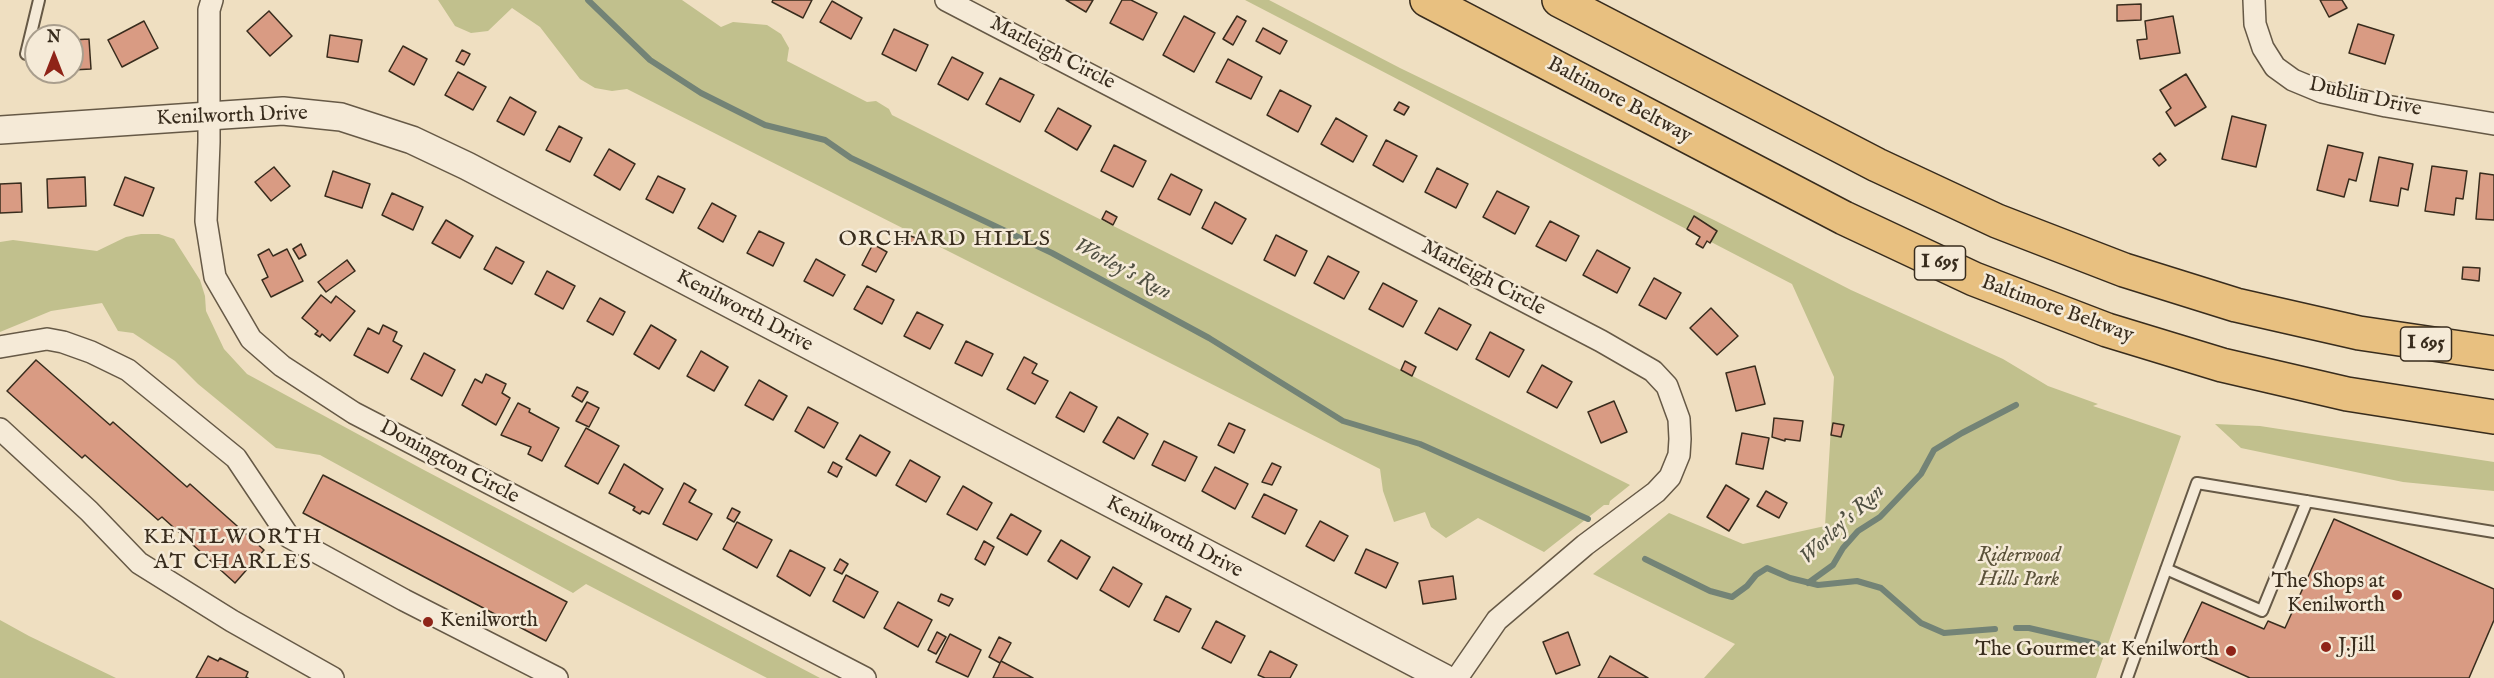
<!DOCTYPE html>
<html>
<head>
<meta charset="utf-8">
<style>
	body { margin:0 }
	#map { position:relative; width:2494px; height:678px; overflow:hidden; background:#efdfc1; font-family:"IM FELL English",serif }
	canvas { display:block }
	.north { position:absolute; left:24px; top:24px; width:60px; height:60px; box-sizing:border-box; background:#f5ead7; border:2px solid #a99e8d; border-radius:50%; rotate:0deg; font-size:16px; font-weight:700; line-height:24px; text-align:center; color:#382c1d }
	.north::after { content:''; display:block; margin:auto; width:21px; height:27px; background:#8f2418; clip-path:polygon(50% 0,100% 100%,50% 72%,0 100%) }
</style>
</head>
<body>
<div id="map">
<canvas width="2494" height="678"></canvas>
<div class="north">N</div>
</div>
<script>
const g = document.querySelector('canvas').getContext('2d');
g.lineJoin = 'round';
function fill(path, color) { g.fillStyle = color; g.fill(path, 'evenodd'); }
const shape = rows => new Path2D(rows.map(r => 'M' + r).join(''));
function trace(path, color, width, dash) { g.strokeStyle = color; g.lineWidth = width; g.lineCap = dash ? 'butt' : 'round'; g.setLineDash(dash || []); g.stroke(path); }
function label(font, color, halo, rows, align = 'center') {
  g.font = font + ' "IM FELL English",serif'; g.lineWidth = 5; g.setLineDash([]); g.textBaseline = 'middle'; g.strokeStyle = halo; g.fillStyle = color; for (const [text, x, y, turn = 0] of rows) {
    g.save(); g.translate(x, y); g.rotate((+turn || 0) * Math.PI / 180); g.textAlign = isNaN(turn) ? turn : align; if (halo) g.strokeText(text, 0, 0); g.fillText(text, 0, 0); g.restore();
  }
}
fill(shape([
	[438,0,682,0,721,27,733,22,767,25,781,34,789,48,787,61,867,102,876,101,889,109,892,115,1630,485,1610,501,1609,505,1604,505,1544,552,1478,518,1446,538,1431,527,1425,512,1394,522,1383,491,1380,469,627,89,612,91,595,88,580,79,540,27,512,8,488,31,471,33,455,26],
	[1245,0,1269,0,1400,68,1714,220,1851,290,2003,359,2048,386,2098,404,2093,406,2181,436,2096,678,1704,678,1735,644,1593,574,1669,513,1743,544,1825,526,1834,377,1792,284],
	[141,234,159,234,174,239,200,280,205,296,206,311,224,349,247,374,424,470,820,678,767,678,586,584,573,593,320,455,276,448,198,384,175,361,133,333,118,331,102,303,51,311,0,332,0,242,13,240,97,251,126,237],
	[2215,424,2260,426,2494,462,2494,491,2403,482,2241,448],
	[0,620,29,636,116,678,0,678]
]), '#c1c08d');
trace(shape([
	[588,0,650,60,701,93,765,125,825,140,851,158,1052,253,1209,338,1343,421,1420,444,1588,519],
	[1645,559,1710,591,1732,597,1747,586,1756,575,1767,568,1790,578,1818,585,1857,581,1881,588,1921,623,1944,633,1995,629],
	[1808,583,1833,565,1843,548,1858,531,1880,517,1921,474,1934,450,1962,433,2016,405],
	[2016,628,2029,628,2098,644]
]), '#738376', 6);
const building = shape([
	[773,0,812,0,803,18,772,2,773,0],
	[1066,0,1093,0,1086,12,1066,0],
	[1122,0,1131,0,1157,13,1143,40,1110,23,1122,0],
	[2320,0,2342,0,2347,8,2329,17,2320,0],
	[832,1,862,18,851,39,820,22,832,1],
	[2141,4,2141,20,2117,21,2117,5,2141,4],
	[269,11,292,36,270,56,247,31,269,11],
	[1184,16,1215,33,1194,72,1163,55,1184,16],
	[1237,16,1246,21,1233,45,1223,39,1237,16],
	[2173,16,2180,53,2140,59,2137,40,2147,39,2145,21,2173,16],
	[144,21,158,48,122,67,108,40,144,21],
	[2358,24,2394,35,2385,64,2349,53,2358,24],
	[1263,28,1287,41,1280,54,1256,41,1263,28],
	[894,29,928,45,916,71,882,54,894,29],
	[330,35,362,40,358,62,327,57,330,35],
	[89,39,91,69,72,70,72,40,89,39],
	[403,46,427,59,414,85,389,71,403,46],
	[462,50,470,54,464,65,456,61,462,50],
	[952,57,983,73,968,100,938,84,952,57],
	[1228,59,1262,77,1251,99,1216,82,1228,59],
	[458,72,486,87,473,110,445,95,458,72],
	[2186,74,2206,107,2175,126,2166,112,2171,108,2160,90,2186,74],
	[1000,78,1034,95,1020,122,986,104,1000,78],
	[1280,90,1311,106,1298,132,1267,115,1280,90],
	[510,97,536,112,524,135,497,121,510,97],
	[1399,102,1409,107,1404,115,1394,110,1399,102],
	[1058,108,1091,126,1077,150,1045,131,1058,108],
	[2232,116,2266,125,2256,167,2222,159,2232,116],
	[1336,118,1367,136,1353,162,1321,144,1336,118],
	[559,126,582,138,570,162,546,150,559,126],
	[1386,140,1417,156,1403,182,1373,165,1386,140],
	[1114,145,1146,161,1133,187,1101,171,1114,145],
	[2328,145,2363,153,2356,181,2349,179,2344,197,2317,190,2328,145],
	[609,149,635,164,620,190,594,175,609,149],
	[2160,153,2166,160,2159,166,2153,159,2160,153],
	[2379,157,2413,164,2408,190,2401,188,2398,206,2370,201,2379,157],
	[2432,166,2467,171,2463,199,2456,198,2454,215,2425,211,2432,166],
	[274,167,290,186,271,201,255,182,274,167],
	[1437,168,1468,184,1456,208,1425,192,1437,168],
	[333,171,370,184,362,208,325,196,333,171],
	[2480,173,2494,175,2494,220,2476,219,2480,173],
	[1171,174,1202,190,1190,215,1158,199,1171,174],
	[658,176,685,189,673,213,646,199,658,176],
	[85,177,86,206,48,208,47,179,85,177],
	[125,177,154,188,143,216,114,205,125,177],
	[21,183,22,212,0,213,0,184,21,183],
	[1497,191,1529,207,1515,234,1483,217,1497,191],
	[392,193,423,207,413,230,382,215,392,193],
	[1215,202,1246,219,1232,244,1202,228,1215,202],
	[712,203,736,216,723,242,698,228,712,203],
	[1106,211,1117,217,1113,225,1102,219,1106,211],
	[1694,216,1717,231,1710,243,1707,241,1703,248,1696,244,1700,237,1687,229,1694,216],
	[446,220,473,236,460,258,432,243,446,220],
	[1550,221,1579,236,1566,261,1536,246,1550,221],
	[759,231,784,243,773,266,747,253,759,231],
	[905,234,916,238,913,246,902,242,905,234],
	[1276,235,1307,251,1295,276,1264,260,1276,235],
	[301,244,306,255,299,259,293,249,301,244],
	[873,244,887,252,876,272,862,265,873,244],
	[496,247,524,262,512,284,484,269,496,247],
	[269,249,273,256,287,249,303,281,271,297,262,280,268,277,258,255,269,249],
	[1597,250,1630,268,1617,293,1583,275,1597,250],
	[1328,256,1359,272,1344,299,1314,283,1328,256],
	[816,259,845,275,833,296,804,281,816,259],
	[347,260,355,271,326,292,318,282,347,260],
	[2463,267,2480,268,2479,281,2462,279,2463,267],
	[547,271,575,286,563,309,535,294,547,271],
	[1654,278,1681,293,1666,319,1639,305,1654,278],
	[1383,283,1417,301,1403,327,1369,309,1383,283],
	[867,286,894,300,882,324,854,309,867,286],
	[321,295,331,303,336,296,355,311,330,341,322,334,320,337,315,334,318,331,302,318,321,295],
	[600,298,625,312,613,335,587,321,600,298],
	[1439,308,1471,325,1457,350,1425,333,1439,308],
	[1711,308,1738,336,1717,355,1690,328,1711,308],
	[917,312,943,325,930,349,904,336,917,312],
	[383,325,397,332,393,341,402,346,388,373,354,355,368,328,379,334,383,325],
	[651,325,676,340,659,369,634,354,651,325],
	[1490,332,1524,350,1509,377,1476,359,1490,332],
	[966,341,993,354,982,376,955,363,966,341],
	[701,351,728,367,714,391,687,376,701,351],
	[424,353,455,370,442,396,411,379,424,353],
	[1024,357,1037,364,1032,373,1048,381,1035,404,1007,389,1024,357],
	[36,360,110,425,113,422,187,487,190,484,264,550,235,583,162,517,158,520,85,455,82,458,7,391,36,360],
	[1405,361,1416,367,1412,376,1401,370,1405,361],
	[1542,365,1572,382,1557,408,1527,392,1542,365],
	[1755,366,1765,404,1736,411,1726,373,1755,366],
	[486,374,506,384,502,393,510,398,496,425,462,405,475,379,482,383,486,374],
	[759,380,787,396,773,420,745,405,759,380],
	[577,387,588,392,582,402,572,396,577,387],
	[1070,392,1097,407,1084,432,1056,417,1070,392],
	[1614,401,1627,432,1601,443,1588,412,1614,401],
	[587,402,599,408,589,427,576,421,587,402],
	[518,403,530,409,529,412,559,428,542,461,528,454,531,447,501,435,518,403],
	[808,407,838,423,824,448,795,431,808,407],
	[1118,417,1148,434,1134,459,1103,442,1118,417],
	[1774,418,1803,421,1800,441,1785,439,1785,441,1772,437,1774,418],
	[1229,423,1245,430,1234,453,1218,445,1229,423],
	[1833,423,1844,425,1841,437,1831,435,1833,423],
	[586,428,619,446,598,484,565,466,586,428],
	[1742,433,1769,438,1763,469,1736,464,1742,433],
	[860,435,890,452,876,476,846,459,860,435],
	[1164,441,1197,457,1185,481,1152,465,1164,441],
	[910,460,940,477,926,502,896,485,910,460],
	[833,462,842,467,837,477,828,472,833,462],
	[1272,463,1281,467,1272,485,1262,482,1272,463],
	[624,464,663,489,649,514,642,511,640,514,633,510,635,507,609,493,624,464],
	[1215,467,1248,484,1235,509,1202,491,1215,467],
	[323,475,567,602,546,641,303,513,323,475],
	[684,483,696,490,689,502,712,514,697,540,663,524,684,483],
	[1726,485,1749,499,1729,531,1707,517,1726,485],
	[963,486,992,503,977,530,947,514,963,486],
	[1766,491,1787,503,1779,518,1757,506,1766,491],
	[1264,494,1297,510,1285,534,1252,517,1264,494],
	[732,508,740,512,734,522,727,518,732,508],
	[1011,514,1041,531,1027,555,997,538,1011,514],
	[2334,519,2494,589,2494,620,2469,678,2250,678,2181,647,2202,602,2264,629,2268,621,2285,628,2334,519],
	[1320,521,1348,536,1334,561,1306,546,1320,521],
	[737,522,772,540,757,568,723,549,737,522],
	[1061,540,1090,557,1077,579,1048,561,1061,540],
	[984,541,994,547,985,565,975,559,984,541],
	[1366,549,1398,563,1386,588,1355,573,1366,549],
	[790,550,825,568,810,596,777,576,790,550],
	[840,559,848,564,842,574,834,570,840,559],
	[1113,567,1142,584,1129,607,1100,590,1113,567],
	[846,575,878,592,864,618,833,601,846,575],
	[1453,576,1456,599,1423,604,1419,581,1453,576],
	[941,594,953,599,949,606,938,601,941,594],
	[1166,596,1191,609,1179,632,1154,620,1166,596],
	[898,602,932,620,918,647,884,628,898,602],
	[1216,621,1245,636,1231,663,1202,648,1216,621],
	[937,632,946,637,936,654,928,650,937,632],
	[1568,632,1580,665,1556,674,1543,642,1568,632],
	[950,634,981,650,968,677,936,662,950,634],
	[999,637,1011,643,1000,663,989,657,999,637],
	[1270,651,1297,665,1290,678,1265,678,1258,675,1270,651],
	[208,656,218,661,220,658,248,672,246,677,248,678,196,678,208,656],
	[1610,656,1648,678,1598,678,1610,656],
	[1001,661,1033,678,993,678,1001,661]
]);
fill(building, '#d99b83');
trace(building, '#382c1d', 1.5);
const service = shape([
	[26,54,39,0],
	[2166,569,2262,611,2307,501],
	[2127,678,2197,483,2494,532]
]);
const minor = shape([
	[212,0,209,10,209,142,206,221,215,277,251,339,282,366,354,413,865,678],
	[946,0,1601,341,1653,371,1667,386,1679,419,1680,439,1679,455,1670,477,1656,492,1585,545,1497,620,1457,678],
	[2254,0,2255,24,2263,48,2275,67,2293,80,2322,92,2386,106,2494,124],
	[0,347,47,339,63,342,91,352,128,370,236,458,289,537,404,600,557,678],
	[0,429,89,511,139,563,232,621,333,678]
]);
const tertiary = shape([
	[0,130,283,111,341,117,412,140,467,166,1444,678]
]);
const motorway = shape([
	[1427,0,1844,218,1974,279,2107,330,2222,365,2347,394,2494,417],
	[1559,0,1877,165,1997,221,2124,270,2236,305,2359,333,2494,353]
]);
trace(service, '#665946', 14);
trace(minor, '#665946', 24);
trace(tertiary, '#665946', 30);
trace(motorway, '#382c1d', 36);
trace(service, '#f5ead7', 10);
trace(minor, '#f5ead7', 21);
trace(tertiary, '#f5ead7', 27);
trace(motorway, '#e8c080', 33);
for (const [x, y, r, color] of [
	[2397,595,6,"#8f2418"],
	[428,622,6,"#8f2418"],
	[2326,647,6,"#8f2418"],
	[2231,651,6,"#8f2418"]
]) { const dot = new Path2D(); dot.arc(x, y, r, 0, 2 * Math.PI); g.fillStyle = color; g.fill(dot); trace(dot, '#f5ead7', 2); }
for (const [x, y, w] of [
	[1940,263,51],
	[2426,344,51]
]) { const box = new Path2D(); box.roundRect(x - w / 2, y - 17, w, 34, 4.5); g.fillStyle = '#f5ead7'; g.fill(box); trace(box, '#382c1d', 1.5); }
label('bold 20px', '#382c1d', null, [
	["I 695",1940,263],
	["I 695",2426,344]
]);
label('21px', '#382c1d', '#f5ead7', [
	["Marleigh Circle",1052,54,27],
	["Dublin Drive",2365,98,13],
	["Baltimore Beltway",1619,101,28],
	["Kenilworth Drive",232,117,-2],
	["Marleigh Circle",1483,279,28],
	["Baltimore Beltway",2057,310,20],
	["Kenilworth Drive",744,312,28],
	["Donington Circle",449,463,28],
	["Kenilworth Drive",1174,538,28]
]);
label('italic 21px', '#5a5139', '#f5ead7', [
	["Riderwood",2019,557],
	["Hills Park",2019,581]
]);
label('21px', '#382c1d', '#f5ead7', [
	["The Shops at",2385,583],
	["Kenilworth",2385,607],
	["Kenilworth",440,622,"left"],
	["J.Jill",2338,647,"left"],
	["The Gourmet at Kenilworth",2219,651]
], 'right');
g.letterSpacing = '1.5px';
label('22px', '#382c1d', '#f5ead7', [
	["ORCHARD HILLS",945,240],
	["KENILWORTH",233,538],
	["AT CHARLES",233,563]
]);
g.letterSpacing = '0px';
label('italic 22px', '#505042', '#f5ead7', [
	["Worley's Run",1122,270,28],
	["Worley's Run",1843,525,-43]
]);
</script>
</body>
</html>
